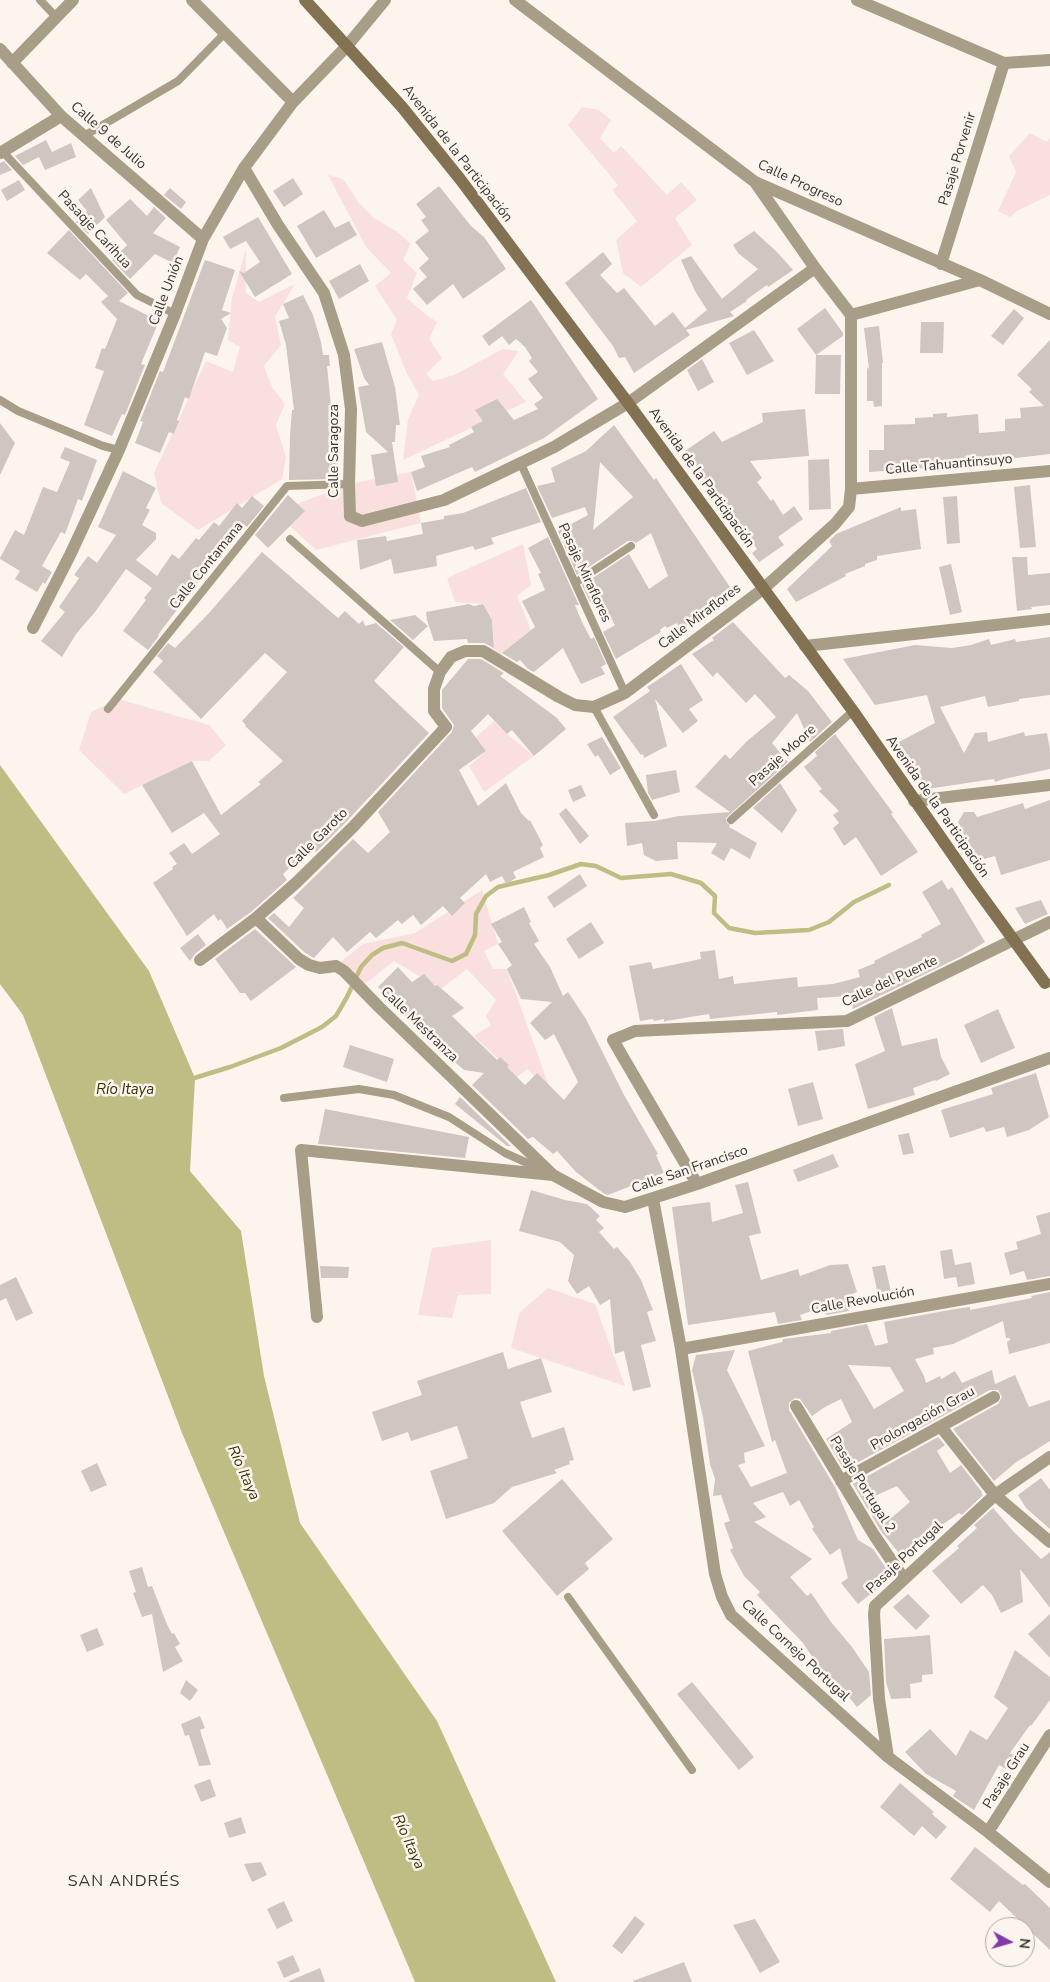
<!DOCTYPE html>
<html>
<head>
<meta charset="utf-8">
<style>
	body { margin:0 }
	#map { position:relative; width:1050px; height:1982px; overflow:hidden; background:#fcf5ee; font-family:"Nunito Sans",sans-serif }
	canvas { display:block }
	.north { position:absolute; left:985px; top:1917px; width:50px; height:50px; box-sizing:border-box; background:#fcf5ee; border:1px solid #aea9a3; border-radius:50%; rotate:96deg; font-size:14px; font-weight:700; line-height:20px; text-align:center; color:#393633 }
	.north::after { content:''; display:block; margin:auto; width:18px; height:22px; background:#8339aa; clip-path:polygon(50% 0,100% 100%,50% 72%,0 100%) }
</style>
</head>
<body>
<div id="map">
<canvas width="1050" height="1982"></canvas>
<div class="north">N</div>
</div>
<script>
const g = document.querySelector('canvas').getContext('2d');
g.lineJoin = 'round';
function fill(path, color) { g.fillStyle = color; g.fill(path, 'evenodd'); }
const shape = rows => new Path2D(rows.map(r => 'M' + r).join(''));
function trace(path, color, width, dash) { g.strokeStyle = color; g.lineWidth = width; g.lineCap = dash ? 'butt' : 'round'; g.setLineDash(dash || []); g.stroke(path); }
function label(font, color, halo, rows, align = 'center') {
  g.font = font + ' "Nunito Sans",sans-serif'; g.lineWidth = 5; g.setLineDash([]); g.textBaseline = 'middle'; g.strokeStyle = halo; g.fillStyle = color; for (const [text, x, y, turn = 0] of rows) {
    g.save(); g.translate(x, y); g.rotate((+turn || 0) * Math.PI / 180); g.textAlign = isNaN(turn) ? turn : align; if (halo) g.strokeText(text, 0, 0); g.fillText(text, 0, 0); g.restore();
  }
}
fill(shape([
	[582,107,599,110,611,120,600,138,614,153,621,146,667,195,681,182,697,200,675,218,692,245,641,287,623,273,616,240,637,221,612,190,618,185,568,125],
	[1030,133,1047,142,1050,138,1050,195,1017,211,1010,217,998,211,1016,172,1009,156],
	[328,175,343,179,359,203,374,218,396,231,411,244,403,260,417,273,407,298,425,314,437,322,429,339,442,358,426,374,433,381,454,375,503,349,519,351,503,374,526,402,403,460,408,419,419,395,406,372,391,334,397,320,375,286,391,273,366,247],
	[246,249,246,293,259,302,295,284,275,317,281,345,264,366,272,387,285,404,276,425,286,457,282,479,198,530,161,503,154,473,206,361,233,372,240,347,228,340,232,298],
	[411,472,421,523,316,550,290,526,304,511,297,504,349,484],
	[523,544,531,585,517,596,531,630,501,655,492,648,494,641,492,620,483,604,455,602,447,578],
	[118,699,209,725,226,745,209,761,192,761,124,794,79,750,91,712],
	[494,721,507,734,534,756,484,792,469,766,486,751,475,738],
	[482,890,498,944,484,951,493,969,507,969,549,1086,534,1076,527,1069,517,1077,474,1036,491,1025,486,1016,496,1000,467,969,441,989,394,961,365,984,339,963,363,944,415,933],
	[491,1240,491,1294,458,1295,452,1318,418,1315,432,1248],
	[548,1288,595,1304,625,1386,511,1348,519,1313]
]), '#fadfdf');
fill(shape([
	[0,765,149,971,195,1078,190,1171,241,1231,264,1376,300,1523,437,1721,556,1982,415,1982,182,1433,23,1015,0,984]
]), '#bebd84');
trace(shape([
	[191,1079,230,1067,281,1048,322,1027,336,1016,347,997,361,967,372,955,383,948,402,943,452,961,466,954,475,935,476,914,486,896,498,887,549,875,581,864,596,866,621,878,671,874,701,883,715,896,714,913,729,928,755,933,809,930,829,922,854,902,889,885]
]), '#bebd84', 4.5);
fill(shape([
	[46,140,52,152,71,143,76,157,45,170,39,157,23,165,15,156],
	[4,161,12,170,0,175,0,163],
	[293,178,303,194,284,207,273,191],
	[19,180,25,190,7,201,1,190],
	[439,186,471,226,484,237,506,269,463,299,453,284,427,305,413,289,427,277,419,268,429,259,415,242,429,231,421,220,426,217,416,204],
	[91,188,105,217,88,234,76,222,87,211,78,200],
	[170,188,186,202,181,209,164,195],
	[130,199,147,216,154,207,166,218,153,233,180,247,173,263,155,254,130,279,112,260,127,245,106,220],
	[324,210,335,228,349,221,357,235,316,258,297,226],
	[258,217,292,274,255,297,239,271,244,273,260,262,246,241,230,249,223,237],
	[69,230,128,293,119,301,159,321,141,364,145,365,125,415,122,414,112,436,84,425,104,371,95,368,102,348,105,349,117,319,101,302,108,296,86,274,80,280,47,253],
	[754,231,778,253,793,270,768,287,767,285,746,300,747,301,730,312,734,316,686,330,690,335,634,373,625,357,619,358,613,346,565,283,603,252,612,264,600,275,617,293,624,288,655,326,673,312,685,328,707,310,695,291,681,260,691,256,722,299,758,269,738,253,733,245],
	[205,260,235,270,222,310,231,313,221,319,227,328,217,356,205,352,189,399,185,397,177,420,179,421,174,434,169,432,160,453,135,443,143,422,140,421,160,371,163,372],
	[360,264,369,281,339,299,329,281],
	[303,295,313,315,321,342,323,355,329,355,330,366,327,366,331,406,332,437,336,437,334,462,338,462,338,479,289,480,290,435,292,410,294,410,286,345,279,321,289,318,283,304],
	[531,300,598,399,544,438,475,472,472,467,417,491,411,472,425,467,421,456,450,447,449,445,474,432,471,427,483,421,475,410,497,399,514,420,538,409,534,404,543,398,528,379,538,372,529,361,532,358,525,347,516,339,509,345,502,336,489,346,482,336],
	[825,308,843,333,843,336,816,355,797,329],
	[1014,309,1024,318,1003,345,991,336],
	[921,322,944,322,943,353,920,353],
	[879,326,883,363,882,363,882,406,874,407,873,401,867,401,867,367,869,369,864,328],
	[754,330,774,361,747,375,729,343],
	[1050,340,1050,454,999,460,999,463,869,472,869,450,884,450,884,425,915,424,915,418,933,417,933,414,947,413,947,417,978,414,979,433,1005,431,1005,419,1021,418,1020,408,1044,406,1029,392,1032,389,1017,375],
	[382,342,395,387,400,425,396,425,395,442,392,442,398,482,376,486,371,455,388,452,366,432,358,387,369,385,364,378,354,349],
	[816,355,841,355,840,394,815,394],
	[702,359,714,382,698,391,687,370],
	[805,409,809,456,750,461,762,478,757,482,771,501,773,499,783,515,794,506,803,519,778,537,784,545,759,562,752,553,757,549,733,515,731,517,685,451,714,431,722,442,763,422,762,413],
	[0,423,15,443,0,475],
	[614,425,654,480,656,478,732,590,680,630,677,623,667,628,665,626,660,630,661,632,616,659,603,632,615,625,600,599,590,602,582,585,629,554,649,589,668,576,651,533,636,543,633,541,628,541,577,575,558,531,588,515,585,507,552,518,537,486,555,482,551,468,586,451],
	[600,462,633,497,593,530,595,512],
	[65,447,97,460,82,501,78,499,65,534,61,532,42,566,52,572,45,584,43,582,37,592,15,579,20,571,0,559,0,558,15,530,24,535,43,487,57,492,70,462,60,458],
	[829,459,831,509,809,510,808,460],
	[123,471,156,488,146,508,150,510,142,525,156,533,156,539,136,560,157,576,172,554,179,559,196,538,199,540,214,522,219,526,237,503,242,508,252,496,264,506,247,527,243,524,228,542,158,635,159,636,148,650,123,631,146,600,144,598,152,588,126,569,95,612,76,634,62,657,41,641,65,612,59,607,79,578,74,575,88,556,97,563,116,535,98,527],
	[1030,485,1036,547,1020,548,1014,487],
	[526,488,541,522,491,538,494,544,475,550,473,546,436,556,437,566,394,574,391,559,360,570,357,540,386,536,387,541,423,534,421,523,444,519,444,516,463,513],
	[288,495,305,511,268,548,255,535],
	[957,496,960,543,947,544,943,497],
	[901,507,901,511,916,509,921,549,877,556,877,560,865,564,865,566,845,574,846,576,796,602,787,589,832,546,829,541,836,534],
	[548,537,579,605,575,605,582,622,591,639,594,637,606,664,601,667,605,674,581,684,563,648,534,672,528,669,520,660,517,662,502,653,535,627,522,601,545,590,538,574,541,573,528,548],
	[262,552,338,618,345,611,359,624,363,620,365,626,376,623,404,647,374,681,429,733,347,821,316,852,313,845,283,874,287,880,251,912,227,929,221,919,218,921,214,914,187,936,153,883,173,869,172,867,177,864,169,853,184,843,192,854,220,834,204,813,172,833,142,785,192,761,221,815,261,784,258,782,283,761,245,726,246,725,242,721,287,672,265,653,201,719,153,672,163,661,157,656,168,643,175,648,209,613],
	[1012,557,1027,557,1028,575,1050,573,1050,605,1031,607,1032,609,1017,611],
	[951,564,962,612,950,615,939,567],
	[469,604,474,606,483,604,492,620,494,648,484,643,468,643,467,639,434,641,427,620,426,612],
	[415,615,428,626,413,640,390,620],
	[733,622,785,678,789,675,808,691,832,722,810,742,797,713,772,743,788,762,726,818,727,823,730,825,729,827,757,843,750,859,731,848,724,861,711,853,717,843,677,842,678,859,656,861,644,855,642,843,627,846,625,823,654,821,679,816,730,812,695,787,725,754,730,759,746,742,776,717,755,694,746,703,717,672,713,677,692,654,714,640,712,638],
	[1050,637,1050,695,1019,699,1019,701,988,707,985,696,940,707,964,753,975,733,987,732,988,742,1024,732,1025,736,1047,733,1050,750,1050,769,1004,779,995,782,994,779,927,789,912,768,916,765,897,743,935,723,927,695,875,705,843,659,915,645,952,648,971,645,989,639,991,645,1015,639,1016,642],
	[468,659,481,659,504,673,500,676,557,718,566,729,534,756,512,730,507,734,488,714,471,731,486,751,459,770,478,806,506,783,521,813,529,821,530,820,543,845,540,848,544,857,513,872,516,878,506,884,502,876,490,882,486,874,460,898,465,903,452,916,443,906,421,925,413,915,402,924,398,920,376,938,370,932,347,952,333,937,314,958,312,957,304,952,268,918,274,913,289,927,304,908,293,898,353,839,368,853,390,832,378,812,452,732,454,725,442,708,442,690],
	[681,664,703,700,689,709,698,721,683,733,655,699,667,746,644,758,643,754,641,755,613,717,650,691,647,687],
	[835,734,893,813,891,814,918,852,881,876,856,837,844,846,833,828,839,823,833,815,839,811,819,791,822,789,804,767,817,756,815,752],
	[602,737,621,768,610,775,598,755,595,757,587,744],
	[676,770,680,792,652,800,648,793,646,775],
	[780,783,797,810,782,833,753,808],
	[581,785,586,796,573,802,568,790],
	[1050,800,1050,860,1001,875,995,856,977,861,958,822,964,812,974,812,977,817,1023,803,1025,809],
	[566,808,589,836,580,844,559,814],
	[580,874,587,886,554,908,547,897],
	[942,880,948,890,952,887,985,942,962,956,853,1009,849,996,817,998,818,1010,777,1015,777,1012,710,1019,709,1014,666,1021,664,1022,664,1019,654,1021,653,1019,640,1021,629,966,651,962,653,969,701,959,700,952,715,950,719,979,733,976,734,984,797,977,798,987,833,984,860,977,858,970,875,963,874,961,922,937,921,935,941,924,922,892],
	[1041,900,1048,914,1025,924,1015,908],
	[524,907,531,922,529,923,539,941,534,944,550,967,563,996,568,992,586,1019,624,1095,658,1154,656,1155,664,1173,608,1195,603,1193,576,1172,557,1151,553,1154,533,1137,528,1139,472,1085,484,1073,464,1070,418,1030,401,1011,403,1009,378,987,398,967,412,982,424,974,435,986,437,985,464,1008,452,1016,497,1060,500,1057,509,1065,507,1067,525,1085,537,1073,564,1100,578,1082,554,1034,545,1040,530,1023,552,1002,521,999,507,969,512,965,498,944,502,942,491,924],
	[591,922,604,943,579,959,566,939],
	[255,929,296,967,251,1001,245,993,240,993,215,959],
	[198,934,206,945,195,954,190,961,180,948],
	[892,1008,902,1046,937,1038,941,1057,950,1074,936,1081,935,1080,913,1088,915,1095,868,1109,855,1064,885,1051,874,1017],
	[998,1009,1015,1048,981,1063,964,1025],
	[843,1029,845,1046,818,1051,815,1031],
	[350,1045,394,1059,387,1082,343,1067],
	[1036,1073,1049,1117,1029,1130,1007,1137,1004,1127,986,1132,984,1127,950,1138,941,1110,993,1094,991,1088],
	[813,1082,823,1119,798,1126,788,1089],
	[460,1097,511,1146,507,1146,455,1104],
	[325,1109,469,1137,465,1158,318,1144],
	[909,1133,914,1153,903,1155,898,1135],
	[833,1154,839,1167,798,1182,793,1170],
	[748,1182,761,1233,749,1236,761,1280,798,1269,800,1276,830,1265,848,1264,857,1292,844,1297,849,1311,826,1315,824,1307,800,1315,802,1320,778,1324,775,1312,688,1325,672,1207,710,1202,712,1222,743,1213,735,1185],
	[531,1190,565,1200,587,1204,600,1216,596,1220,604,1228,599,1232,614,1249,617,1247,630,1262,641,1280,653,1310,647,1312,656,1341,641,1345,651,1387,633,1391,624,1351,615,1354,610,1299,600,1305,589,1286,577,1294,568,1281,574,1255,560,1242,519,1231],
	[1050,1212,1050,1276,1027,1280,1024,1271,1010,1275,1004,1253,1018,1249,1016,1242,1041,1234,1036,1216],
	[952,1249,955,1265,971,1262,975,1284,958,1287,956,1277,944,1279,940,1251],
	[885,1265,892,1296,879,1299,872,1267],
	[320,1266,349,1267,348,1278,321,1278],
	[16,1277,33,1313,16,1321,6,1298,0,1301,0,1285],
	[1050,1292,1050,1343,1009,1354,1007,1342,1010,1340,1010,1338,1006,1338,1003,1321,953,1344,933,1348,934,1354,915,1359,924,1376,926,1383,940,1376,941,1379,955,1371,962,1383,992,1370,995,1384,1015,1375,1029,1407,1050,1400,1050,1441,1015,1463,994,1481,953,1429,998,1404,1002,1397,998,1390,990,1390,844,1470,826,1439,852,1422,841,1399,825,1407,812,1416,800,1399,795,1398,789,1403,789,1410,835,1487,858,1540,873,1549,892,1577,858,1604,841,1583,848,1578,840,1548,830,1555,812,1529,814,1527,799,1500,790,1506,783,1492,753,1503,766,1517,754,1522,812,1559,790,1577,807,1596,811,1593,831,1622,852,1647,869,1672,871,1695,857,1707,836,1681,831,1685,803,1643,757,1595,760,1592,744,1576,730,1550,733,1548,724,1523,730,1521,721,1495,713,1496,715,1479,710,1464,703,1417,692,1370,696,1355,735,1350,727,1370,765,1446,744,1453,745,1463,738,1465,751,1487,787,1473,775,1440,772,1442,748,1351,782,1342,783,1339,831,1333,831,1331,867,1324,875,1346,888,1343,884,1322,955,1309,970,1307,970,1310,1032,1298,1031,1296],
	[848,1365,890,1367,904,1391,874,1409],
	[503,1352,508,1369,541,1358,552,1392,520,1402,532,1438,564,1427,574,1460,569,1461,570,1464,554,1470,557,1473,512,1487,494,1503,446,1519,430,1471,468,1458,457,1426,411,1441,408,1432,382,1441,372,1412,422,1395,417,1381],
	[938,1437,945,1445,937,1451,950,1473,961,1465,982,1492,981,1493,983,1495,962,1515,959,1513,935,1530,926,1538,928,1540,917,1547,916,1546,902,1557,881,1531,853,1484],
	[897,1486,910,1502,890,1519,875,1496],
	[97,1463,107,1485,91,1492,81,1471],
	[1041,1478,1050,1490,1050,1529,1026,1508,1018,1495],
	[562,1479,613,1539,585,1563,589,1569,557,1596,502,1531],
	[993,1508,1013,1531,1041,1559,1050,1552,1050,1608,1020,1569,1023,1602,1001,1613,992,1595,983,1585,961,1604,932,1571,959,1548,957,1546,977,1528,974,1525],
	[142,1567,148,1587,152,1586,166,1622,172,1634,174,1633,180,1644,175,1647,183,1661,163,1672,152,1614,142,1617,133,1593,136,1592,129,1571],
	[908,1594,930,1616,916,1630,893,1607],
	[1050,1614,1050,1658,1028,1634],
	[97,1628,104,1645,87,1652,80,1635],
	[930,1635,933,1674,922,1675,922,1682,910,1684,911,1698,891,1699,886,1682,884,1639],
	[1015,1650,1050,1677,1050,1700,1031,1726,1030,1725,1010,1753,1014,1755,1006,1769,999,1765,974,1810,953,1796,956,1791,926,1774,905,1752,930,1729,956,1756,970,1730,987,1740,1008,1708,994,1697],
	[186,1680,198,1690,190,1701,180,1693],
	[692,1682,754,1757,739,1770,677,1694],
	[200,1716,205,1728,200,1730,211,1765,199,1766,189,1735,185,1736,181,1724],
	[210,1779,216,1796,201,1802,194,1785],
	[900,1783,934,1812,932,1814,947,1827,936,1839,922,1826,914,1836,880,1807],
	[241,1817,246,1833,229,1838,224,1823],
	[975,1847,1023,1885,1025,1884,1050,1908,1050,1950,999,1901,990,1912,950,1879],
	[261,1862,267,1875,252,1882,244,1864],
	[284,1901,293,1921,277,1929,267,1909],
	[635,1916,645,1924,622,1954,612,1946],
	[755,1919,780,1962,760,1973,733,1925],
	[293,1955,300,1971,284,1978,277,1962],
	[684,1962,692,1982,633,1982,633,1981],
	[320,1968,325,1982,287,1982]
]), '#cfc6c2');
trace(shape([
	[40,0,56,17],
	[84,136,178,81,225,33],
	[3,152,137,295,175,314],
	[0,400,18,411,103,446,119,450],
	[521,464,625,693],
	[290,539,440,672],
	[575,583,631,546],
	[594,707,654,815],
	[108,709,287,486,349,484],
	[731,820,853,711],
	[284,1098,359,1089,394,1095,449,1117,505,1153,543,1170],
	[568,1597,692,1770]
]), '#a89d87', 8);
trace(shape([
	[192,0,293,102],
	[515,0,755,182,980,280,1050,314],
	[857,0,1004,63,1050,60],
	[0,49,61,116,203,239],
	[12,63,73,0],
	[0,153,61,116],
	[244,168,278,225,324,293,344,355,351,409,349,484,350,516,362,521,444,500,554,447,628,403,815,268],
	[941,264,1004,63],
	[851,315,980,280],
	[851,489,1050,471],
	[33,628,71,553,119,450,175,314,203,239,244,168,293,102,347,46,385,0],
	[805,646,1050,619],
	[914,801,1050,785],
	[256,918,299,959,309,965,320,968,336,966,344,971,379,1007,553,1175],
	[200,960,256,918,297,882,353,827,446,727,434,711,434,689,440,672,451,657,465,651,483,651,559,697,575,705,594,707,625,693,763,589,835,524,849,507,851,489,851,315,815,268,755,182],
	[697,1184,613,1040,635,1031,847,1021,1050,922],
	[653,1199,681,1349,715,1574,722,1597,731,1615,888,1757,988,1832,1050,1882],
	[317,1317,301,1150,553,1175,603,1202,625,1207,697,1184,1050,1058],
	[681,1349,1050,1284],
	[796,1406,874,1535,904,1579],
	[941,1427,995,1495,1050,1542],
	[841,1481,994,1397],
	[888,1757,879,1699,874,1614,875,1606,995,1495,1050,1457],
	[988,1832,1050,1735]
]), '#a89d87', 12);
trace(shape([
	[305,0,402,107,460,179,628,403,853,711,973,884]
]), '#827252', 12);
trace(shape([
	[973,884,1045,983]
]), '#827252', 12);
label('14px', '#393633', '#fcf5ee', [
	["Calle 9 de Julio",108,136,41],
	["Avenida de la Participación",457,154,52],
	["Pasaje Porvenir",958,159,-73],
	["Calle Progreso",800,184,25],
	["Pasaqje Carihua",94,230,47],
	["Calle Unión",167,291,-69],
	["Calle Saragoza",335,451,-90],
	["Calle Tahuantinsuyo",949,465,-5],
	["Avenida de la Participación",701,478,54],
	["Calle Contamana",207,566,-51],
	["Pasaje Miraflores",584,573,65],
	["Calle Miraflores",700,617,-37],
	["Pasaje Moore",783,756,-42],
	["Avenida de la Participación",937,807,55],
	["Calle Garoto",318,839,-45],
	["Calle del Puente",890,982,-25],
	["Calle Mestranza",419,1025,44],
	["Calle San Francisco",690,1170,-19],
	["Calle Revolución",863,1301,-10],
	["Prolongación Grau",923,1419,-29],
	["Pasaje Portugal 2",862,1485,58],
	["Pasaje Portugal",905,1558,-43],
	["Calle Cornejo Portugal",795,1651,43],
	["Pasaje Grau",1007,1776,-58]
]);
label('italic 15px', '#353305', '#fcf5ee', [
	["Río Itaya",125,1090],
	["Río Itaya",243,1473,66],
	["Río Itaya",408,1842,66]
]);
g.letterSpacing = '1px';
label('16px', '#393633', '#fcf5ee', [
	["SAN ANDRÉS",124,1882]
]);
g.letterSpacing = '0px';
</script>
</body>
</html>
